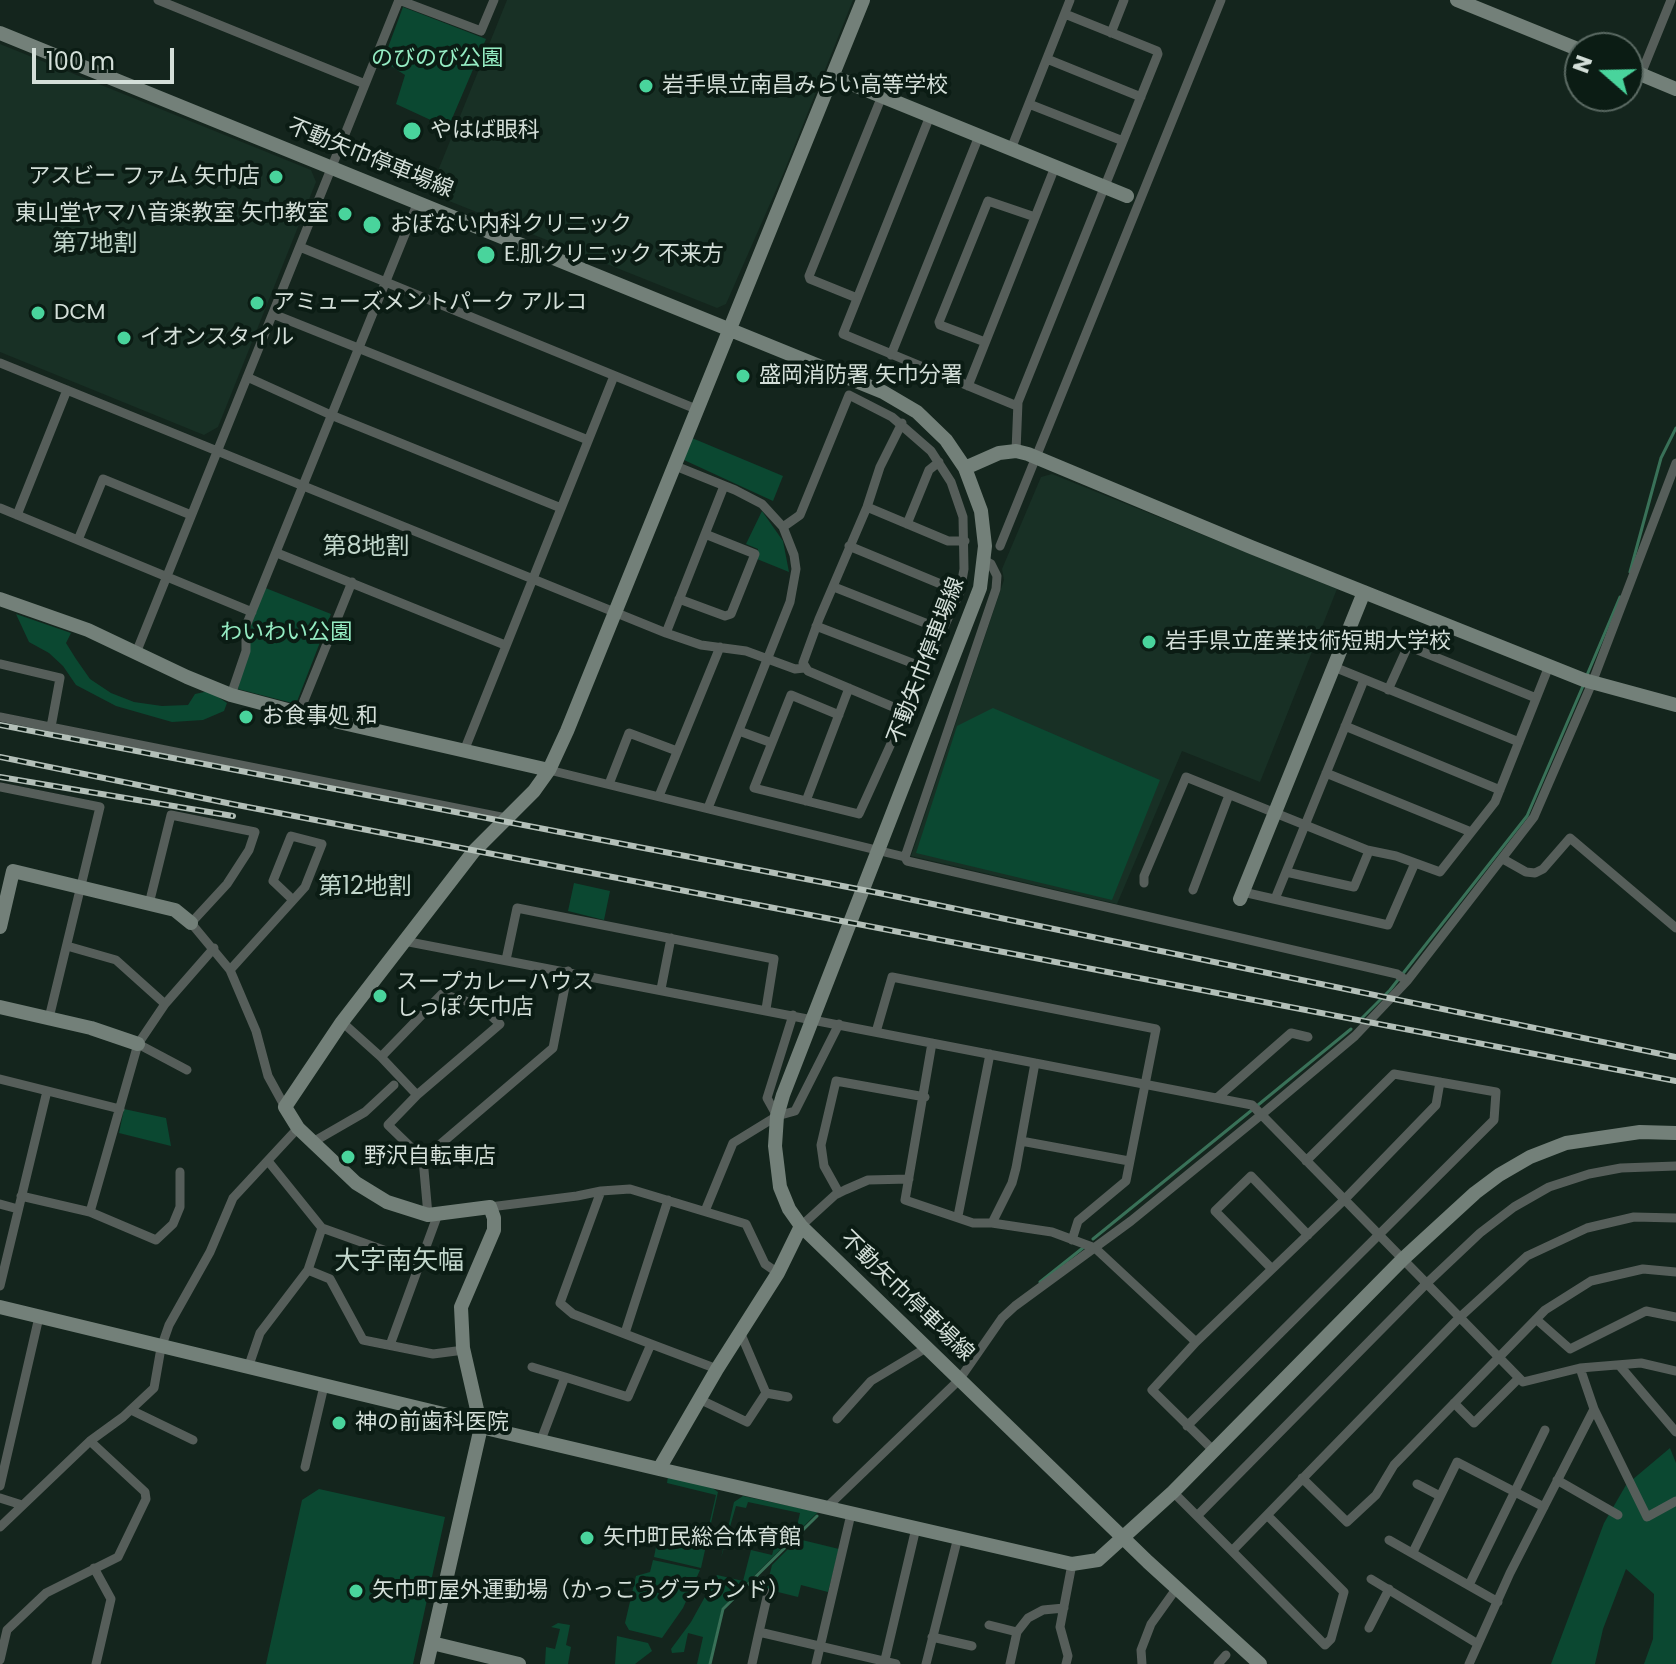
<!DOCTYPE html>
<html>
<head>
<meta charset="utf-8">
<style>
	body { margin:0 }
	#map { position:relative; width:1676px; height:1664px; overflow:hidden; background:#14251d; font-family:Poppins,sans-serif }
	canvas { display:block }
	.north { position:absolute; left:1564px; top:32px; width:80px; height:80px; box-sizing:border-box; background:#0b1c14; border:2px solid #5b6a63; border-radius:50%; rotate:290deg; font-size:22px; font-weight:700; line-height:32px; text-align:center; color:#d4dfd9 }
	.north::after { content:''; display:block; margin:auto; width:28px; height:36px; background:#49d49c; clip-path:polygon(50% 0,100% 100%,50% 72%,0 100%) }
	.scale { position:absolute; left:32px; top:48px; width:142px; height:36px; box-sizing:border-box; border:4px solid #d4dfd9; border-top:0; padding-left:10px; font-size:24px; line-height:28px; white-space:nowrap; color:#d4dfd9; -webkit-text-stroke:6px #0b1c14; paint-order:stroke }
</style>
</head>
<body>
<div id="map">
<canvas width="1676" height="1664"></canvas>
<div class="north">N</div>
<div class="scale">100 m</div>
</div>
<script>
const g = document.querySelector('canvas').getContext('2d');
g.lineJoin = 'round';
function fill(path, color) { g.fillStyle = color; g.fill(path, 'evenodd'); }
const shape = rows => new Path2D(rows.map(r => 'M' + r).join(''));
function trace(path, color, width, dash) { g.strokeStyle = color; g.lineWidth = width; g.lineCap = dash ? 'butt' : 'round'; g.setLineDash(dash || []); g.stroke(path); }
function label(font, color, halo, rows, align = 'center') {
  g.font = font + ' Poppins,"Noto Sans JP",sans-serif'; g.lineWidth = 8; g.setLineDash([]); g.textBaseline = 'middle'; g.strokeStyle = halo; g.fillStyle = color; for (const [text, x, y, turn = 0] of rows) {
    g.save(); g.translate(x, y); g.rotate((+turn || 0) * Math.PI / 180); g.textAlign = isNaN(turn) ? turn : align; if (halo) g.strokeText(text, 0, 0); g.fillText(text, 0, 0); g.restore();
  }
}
fill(shape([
	[507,0,853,0,784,172,726,304,717,308,429,193],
	[0,44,311,170,316,182,218,427,204,435,0,352],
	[1052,474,1337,589,1260,782,1182,751,1117,904,911,856,1004,580,1002,569,1041,477]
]), '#183025');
fill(shape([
	[403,7,486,39,448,128,396,104,405,75,383,61],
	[692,438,783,476,773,501,684,460],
	[762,511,783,541,789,572,757,559,758,549,746,544],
	[263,587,331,614,296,704,238,689,249,639,249,628],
	[16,614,71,633,66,643,76,659,90,679,111,693,134,702,162,706,188,705,195,694,209,691,227,703,224,711,203,720,172,722,116,706,76,685,63,666,49,653,29,642],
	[993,708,1160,780,1112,900,916,853,957,726],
	[574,883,610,891,604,920,568,911],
	[124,1109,166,1118,171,1146,119,1133],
	[1670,1448,1676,1463,1676,1664,1644,1664,1653,1639,1654,1594,1626,1569,1603,1629,1595,1664,1551,1664,1604,1523,1626,1485],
	[668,1476,711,1487,718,1492,701,1568,654,1557,660,1527,706,1538,716,1495,667,1483],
	[319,1489,445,1517,413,1664,266,1664,302,1500],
	[743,1496,818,1512,722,1608,709,1664,697,1664,703,1637,688,1633,684,1652,672,1653,671,1649,691,1622,717,1575,743,1581,751,1550,772,1555,774,1548,797,1526,800,1513,748,1502,746,1508,736,1506,721,1558,734,1502],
	[798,1539,839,1549,828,1592,801,1585,798,1597,766,1589,772,1565],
	[653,1560,700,1570,683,1608,662,1638,629,1630,625,1623,636,1576,650,1572],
	[558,1623,570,1625,566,1645,571,1647,568,1664,545,1664,546,1647,555,1649,560,1629,551,1627],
	[617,1636,648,1643,652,1651,635,1664,615,1664]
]), '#0b4831');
trace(shape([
	[1630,572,1661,458,1676,428],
	[1587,675,1620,597],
	[1361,1019,1390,990,1527,816,1583,686],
	[1258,1105,1351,1029],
	[1093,1239,1252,1110],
	[1040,1282,1084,1247],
	[710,1664,723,1609,817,1516]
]), '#397158', 3);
trace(shape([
	[158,0,365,84],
	[1111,33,1124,0],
	[1047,59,1141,97],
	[1641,74,1671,0],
	[1029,104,1123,141],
	[930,116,843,334,1017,406],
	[1011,149,1070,0],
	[300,247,696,409],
	[857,298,810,279,809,276,882,96],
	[273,314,588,440],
	[985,342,940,325,939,322,988,201,1035,217],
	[891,355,979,136],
	[0,363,666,633,701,645,746,651,795,669,804,668],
	[247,377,331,415,561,508],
	[968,386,1055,167],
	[902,423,880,467,867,507,819,619,803,663,808,671,905,712],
	[1016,451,1018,402,1158,54,1157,51,1065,14],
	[673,465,735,490,762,504,783,527,794,555,796,569,790,602,708,808],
	[867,507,948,541,965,541],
	[0,508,252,612],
	[17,515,67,390],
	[907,524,929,470,939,462],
	[783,527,800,515,849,395,892,417,931,451,951,482,963,517,964,569,960,592,859,814,754,788,791,695,839,715],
	[78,540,103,479,191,515],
	[849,546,960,592],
	[1000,546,1221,0],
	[277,553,505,645],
	[834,587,943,630],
	[679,599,725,616,731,614,755,554,705,534],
	[816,626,925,668],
	[666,633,724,486],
	[136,653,399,0,481,31,494,0],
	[0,664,60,678,51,727],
	[1334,667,1519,742],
	[1388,690,1408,646,1536,698],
	[231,695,246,651,246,626,418,202],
	[299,713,352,582],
	[0,717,506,818],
	[1345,726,1500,790],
	[739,731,772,743],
	[464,751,614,376],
	[549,770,905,857,907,861,1397,974,1407,981],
	[1326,773,1471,832],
	[609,784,629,733,677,751],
	[0,787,100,807,49,1018],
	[659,796,720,647],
	[806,801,849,688],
	[905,857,996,589,997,576,991,564,984,560],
	[1503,859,1526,872,1535,873,1543,869,1570,838,1676,928],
	[1286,872,1354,887,1369,851],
	[1144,883,1144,876,1186,777,1367,850,1396,856,1440,872,1495,802,1549,666],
	[1193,890,1229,795],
	[1243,892,1388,925,1415,863],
	[1275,899,1364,680],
	[149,904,171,815,255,832,249,850,227,884,191,923,230,970,256,1031,268,1076,285,1107],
	[404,941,1252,1105,1523,1382,1580,1368,1641,1363,1676,1371],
	[67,946,116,960,165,1004],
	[506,960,517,908,774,959,766,1009],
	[230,970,305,887,322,844,291,836,273,881,293,900],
	[661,989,671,938],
	[342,1022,381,1057,417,1095],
	[876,1032,892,977,1156,1029,1126,1181,1078,1221,1072,1240],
	[932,1043,905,1200,973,1223,992,1223,1052,1232,1095,1248,1196,1342],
	[138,1044,187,1070],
	[381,1057,442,994,479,1005,500,1024,417,1095,388,1125,423,1159,428,1215],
	[0,1079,120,1109],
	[1217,1098,1291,1033,1308,1037],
	[777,1116,767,1098,793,1015],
	[1021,1141,1129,1161],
	[313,1142,365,1112,394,1085],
	[423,1159,553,1048,568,971],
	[268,1161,322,1228,420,1263,438,1214],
	[839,1193,824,1166,821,1145,836,1081,925,1097],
	[21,1196,90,1212,156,1240,173,1224,180,1207,180,1172],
	[0,1204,18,1209],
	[490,1207,577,1196,601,1191,630,1189,746,1224,765,1264,778,1273],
	[705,1211,733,1143,777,1116,795,1111,839,1024],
	[90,1212,138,1044,165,1004,214,948],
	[958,1216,990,1054],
	[992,1223,1012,1183,1016,1168,1035,1063],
	[801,1226,835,1195,845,1190,868,1180,909,1179],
	[1272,1269,1215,1211,1251,1176,1308,1235],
	[308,1270,330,1279,363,1340,433,1354,464,1350],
	[0,1286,47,1091],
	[1536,1319,1570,1349,1646,1311,1676,1317],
	[740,1332,766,1393],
	[625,1333,668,1200],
	[651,1344,717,1369],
	[390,1345,420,1263],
	[1619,1365,1676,1432],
	[532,1367,565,1377],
	[248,1368,260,1333,308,1270,322,1228],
	[699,1399,747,1422,766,1393,788,1397],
	[1454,1403,1474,1423,1519,1378],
	[1594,1409,1647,1517,1676,1501],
	[131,1410,193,1440],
	[837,1419,871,1381,926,1348],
	[1187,1426,1494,1120,1496,1092,1394,1074,1306,1161],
	[541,1440,565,1377,628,1397,651,1344,573,1314,560,1303,601,1191],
	[1214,1451,1152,1390,1196,1342,1344,1200,1436,1105,1440,1082],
	[305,1467,324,1386],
	[1302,1478,1347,1522,1376,1495,1394,1465,1545,1310,1591,1281,1643,1269,1676,1272],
	[1557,1480,1618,1515],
	[1417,1484,1440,1496],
	[0,1486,39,1317],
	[1173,1492,1232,1551,1459,1318,1527,1256,1587,1228,1634,1217,1676,1218],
	[0,1498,22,1505],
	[826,1508,959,1380,1002,1318,1015,1306,1131,1221,1261,1115,1355,1036,1407,981,1534,817,1592,683,1676,463],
	[1197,1516,1426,1284,1480,1233,1514,1207,1549,1187,1589,1174,1621,1168,1676,1166],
	[0,1527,90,1441,123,1417,154,1388,161,1348,169,1325,210,1252,233,1198,298,1128],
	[1389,1540,1498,1602],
	[1232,1551,1325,1645,1331,1639,1344,1592,1267,1515],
	[1413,1552,1457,1462,1544,1507],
	[94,1568,111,1599,96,1664],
	[1371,1579,1478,1644],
	[1469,1585,1545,1430],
	[989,1625,1017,1632],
	[1369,1628,1389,1589],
	[759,1632,768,1593],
	[932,1637,972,1646],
	[0,1660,7,1630,46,1593,118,1557,146,1499,145,1492,90,1441],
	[752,1664,759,1632,896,1664],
	[816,1664,851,1514],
	[884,1664,916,1528],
	[926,1664,958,1537],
	[1010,1664,1017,1632,1028,1618,1043,1610,1064,1608],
	[1066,1664,1068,1656,1060,1627,1072,1564],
	[1142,1664,1141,1650,1151,1624,1176,1589],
	[1218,1664,1226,1655],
	[1469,1664,1510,1573,1594,1409,1580,1368]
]), '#565e5a', 9);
trace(shape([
	[1457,0,1580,50],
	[0,33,883,392,917,412,946,440,965,468,981,511,985,546,980,588,783,1095,777,1116,775,1146,780,1187,789,1209,801,1226,1148,1562,1260,1664],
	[1628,69,1676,89],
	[832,76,1127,196],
	[965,468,999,453,1016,451,1028,454,1251,547,1584,680,1676,705],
	[0,599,88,630,187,677,231,695,299,713,549,770],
	[1240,899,1364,592],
	[0,927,13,871,175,910,191,923],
	[0,1007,91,1028,138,1044],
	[0,1307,456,1417,481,1427,659,1469,717,1369,778,1273,801,1226],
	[659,1469,1072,1564,1098,1560,1173,1492,1403,1259,1475,1193,1499,1175,1530,1157,1566,1143,1640,1132,1676,1133],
	[432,1643,519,1664],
	[427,1664,481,1427,463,1348,461,1307,494,1230,494,1218,490,1207,428,1215,387,1202,356,1183,298,1128,285,1107,342,1022,474,851,534,791,549,770,567,731,863,0]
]), '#738079', 14);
const rail = shape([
	[0,725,879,893,1676,1057],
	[0,757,232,804,1676,1081],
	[0,777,233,816]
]);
trace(rail, '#b3bfb8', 6);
trace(rail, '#0b1c14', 3, [9]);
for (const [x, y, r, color] of [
	[646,86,8,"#49d49c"],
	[412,131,10,"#49d49c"],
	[276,177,8,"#49d49c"],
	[345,214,8,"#49d49c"],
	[372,225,10,"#49d49c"],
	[486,255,10,"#49d49c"],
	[257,303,8,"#49d49c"],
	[38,313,8,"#49d49c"],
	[124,338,8,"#49d49c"],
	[743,376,8,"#49d49c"],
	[1149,642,8,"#49d49c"],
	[246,717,8,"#49d49c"],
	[380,996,8,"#49d49c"],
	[348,1157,8,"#49d49c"],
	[339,1423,8,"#49d49c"],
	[587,1538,8,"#49d49c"],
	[356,1591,8,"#49d49c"]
]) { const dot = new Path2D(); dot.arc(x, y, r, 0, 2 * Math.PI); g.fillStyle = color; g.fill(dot); trace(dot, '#0b1c14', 3); }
label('22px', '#95ecc3', '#0b1c14', [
	["のびのび公園",437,59],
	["わいわい公園",286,633]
]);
label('22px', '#d4dfd9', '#0b1c14', [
	["岩手県立南昌みらい高等学校",662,86],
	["やはば眼科",430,131],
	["アスビー ファム 矢巾店",260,177,"right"],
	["東山堂ヤマハ音楽教室 矢巾教室",329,214,"right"],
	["おぼない内科クリニック",390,225],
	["E.肌クリニック 不来方",504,255],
	["アミューズメントパーク アルコ",273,303],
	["DCM",54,313],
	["イオンスタイル",140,338],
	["盛岡消防署 矢巾分署",759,376],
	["岩手県立産業技術短期大学校",1165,642],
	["お食事処 和",262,717],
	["スープカレーハウス",396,983],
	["しっぽ 矢巾店",396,1008],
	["野沢自転車店",364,1157],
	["神の前歯科医院",355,1423],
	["矢巾町民総合体育館",603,1538],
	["矢巾町屋外運動場（かっこうグラウンド）",372,1591]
], 'left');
label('22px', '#d4dfd9', '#0b1c14', [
	["不動矢巾停車場線",370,159,22],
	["不動矢巾停車場線",927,661,-69],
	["不動矢巾停車場線",906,1297,44]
]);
label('24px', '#c1d6cb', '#0b1c14', [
	["第7地割",95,245],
	["第8地割",366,548],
	["第12地割",365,888]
]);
label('26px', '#c1d6cb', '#0b1c14', [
	["大字南矢幅",399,1262]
]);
</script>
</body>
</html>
